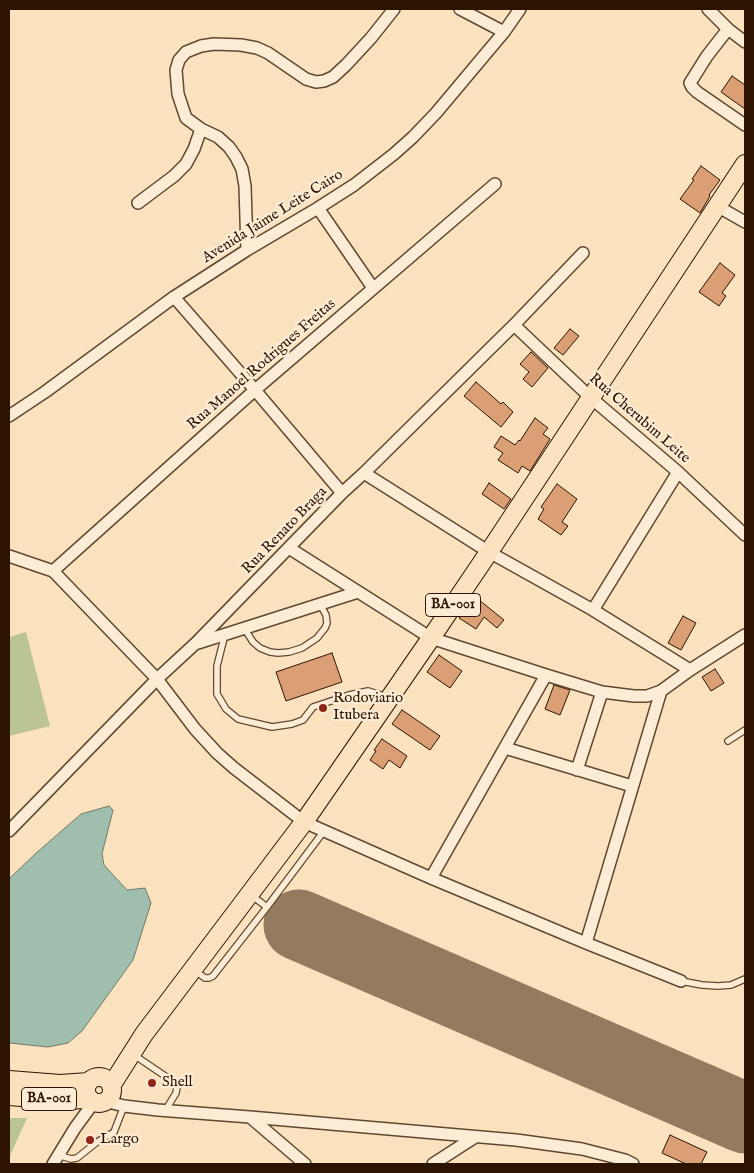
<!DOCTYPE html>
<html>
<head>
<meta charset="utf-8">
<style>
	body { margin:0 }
	#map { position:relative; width:754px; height:1173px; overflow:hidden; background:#fbe2be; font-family:"IM FELL English",serif }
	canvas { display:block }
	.frame { position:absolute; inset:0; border:10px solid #2d1400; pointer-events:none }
</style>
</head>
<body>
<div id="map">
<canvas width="754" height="1173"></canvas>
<div class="frame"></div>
</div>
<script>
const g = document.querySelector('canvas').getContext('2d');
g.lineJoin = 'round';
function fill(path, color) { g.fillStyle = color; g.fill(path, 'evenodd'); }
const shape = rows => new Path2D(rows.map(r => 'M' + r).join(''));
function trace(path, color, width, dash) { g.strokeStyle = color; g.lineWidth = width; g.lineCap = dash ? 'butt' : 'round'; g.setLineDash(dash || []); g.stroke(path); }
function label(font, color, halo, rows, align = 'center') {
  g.font = font + ' "IM FELL English",serif'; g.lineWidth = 4.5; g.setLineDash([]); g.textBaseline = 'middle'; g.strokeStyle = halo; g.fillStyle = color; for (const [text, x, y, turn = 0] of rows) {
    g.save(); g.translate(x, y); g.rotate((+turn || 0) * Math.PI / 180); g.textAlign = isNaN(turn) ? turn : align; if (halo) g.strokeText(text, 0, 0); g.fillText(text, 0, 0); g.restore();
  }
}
fill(shape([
	[26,632,50,726,9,736,9,637],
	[9,1118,27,1118,9,1158]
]), '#bbc494');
const water = shape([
	[109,806,113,810,102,854,104,865,127,890,145,888,151,903,133,960,82,1031,68,1043,48,1047,9,1043,9,879,35,854,81,814,109,806]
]);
fill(water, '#9fbeae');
trace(water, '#717a68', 1);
trace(shape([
	[299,925,745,1118]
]), '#947b5f', 71);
const building = shape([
	[732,76,745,85,745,109,721,92,732,76],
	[701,166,720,180,709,195,710,196,700,213,680,199,694,180,692,179,701,166],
	[720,263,735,275,722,293,726,296,719,306,699,292,720,263],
	[570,329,579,336,563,355,554,348,570,329],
	[531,352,548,368,532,387,523,379,529,372,520,364,531,352],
	[476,382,501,404,503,402,513,412,501,427,464,396,476,382],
	[535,418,548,428,543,434,550,439,530,471,522,466,518,473,498,460,503,453,494,447,501,436,515,445,519,440,520,441,535,418],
	[489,483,511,499,504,509,482,494,489,483],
	[557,484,577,499,562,522,568,526,561,535,538,519,544,509,541,507,557,484],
	[479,600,504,620,497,628,484,617,476,629,459,618,466,609,469,611,479,600],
	[683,616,696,623,681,650,668,643,683,616],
	[332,653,342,682,286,701,276,672,332,653],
	[439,655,462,671,450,688,427,672,439,655],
	[715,669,724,683,711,691,702,677,715,669],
	[554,685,570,690,560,715,545,709,554,685],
	[402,710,440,736,430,750,392,724,402,710],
	[382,739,407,756,400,768,389,760,383,769,370,760,376,751,374,750,382,739],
	[670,1135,707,1152,701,1164,686,1164,662,1153,670,1135]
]);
fill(building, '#da9f75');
trace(building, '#2d1400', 1);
const service = shape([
	[244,628,253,642,260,648,270,652,278,653,289,652,302,648,317,638,325,628,327,623,326,615,320,604],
	[225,634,217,666,217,694,226,709,238,719,272,727,292,724,303,720,313,707,349,695,368,691,381,695,387,698],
	[728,741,745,730],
	[251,895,267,907],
	[194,970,205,978,209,978,213,976,267,907,324,831],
	[681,981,702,985,718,986,731,985,745,979],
	[134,1055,171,1080,177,1087,176,1093,165,1111],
	[58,1155,71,1159,77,1158,97,1142,114,1132,124,1106]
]);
const minor = shape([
	[460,9,504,32],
	[708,9,728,29,745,42],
	[728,29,707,56,690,83,692,87,697,92,745,125],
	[138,203,174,176,186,164,194,149,201,129],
	[717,206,745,222],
	[318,208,373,288],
	[247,250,245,186,242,169,236,157,229,147,218,137,201,129,186,118,178,94,176,70,179,60,186,52,201,46,214,44,241,45,257,48,268,53,306,79,316,82,324,81,333,77,346,65,371,38,394,9],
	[174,297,255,390,342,493],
	[514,325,590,397,678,472,745,535],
	[9,416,45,392,174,297,247,250,318,208,354,185,394,154,413,137,436,113,504,32,520,9],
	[364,473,489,552,593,610,690,670],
	[289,548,431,638,546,675,602,692,634,696,647,696,661,691,690,670,745,635],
	[9,556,53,571,157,679,195,729,217,753,234,768,304,822,431,878,586,943,681,981],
	[53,571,255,390,495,184],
	[593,610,678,472],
	[198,643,358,592],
	[505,748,632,786],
	[577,770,602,692],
	[9,831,157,679,196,643,342,493,364,473,514,325,583,253],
	[431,878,546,675],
	[586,943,661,691],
	[105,1101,124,1106,158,1110,250,1117,516,1140,582,1149,625,1160,633,1164],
	[250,1117,305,1164],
	[53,1164,75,1128,94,1102],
	[433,1164,475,1137]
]);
const primary = shape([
	'86 1090a13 13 0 1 1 26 0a13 13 0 1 1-26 0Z',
	[9,1080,60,1084,89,1082],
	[111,1086,144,1034,304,822,431,638,489,552,745,164],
	[9,1096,60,1100,90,1099]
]);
trace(service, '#604830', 8);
trace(minor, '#604830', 14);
trace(primary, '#2d1400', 20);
trace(service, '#fcecd5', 5.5);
trace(minor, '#fcecd5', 11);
trace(primary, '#fbe2be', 18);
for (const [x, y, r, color] of [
	[323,708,5,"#8f2418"],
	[152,1083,5,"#8f2418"],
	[90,1140,5,"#8f2418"]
]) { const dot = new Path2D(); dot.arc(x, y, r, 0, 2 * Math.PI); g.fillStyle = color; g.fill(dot); trace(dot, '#fcecd5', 2); }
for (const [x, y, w] of [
	[453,605,55],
	[49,1099,55]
]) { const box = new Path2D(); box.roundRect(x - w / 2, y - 11.5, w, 23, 4); g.fillStyle = '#fcecd5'; g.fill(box); trace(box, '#2d1400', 1); }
label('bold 14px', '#2d1400', null, [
	["BA-001",453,605],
	["BA-001",49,1099]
]);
label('15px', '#2d1400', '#fcecd5', [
	["Avenida Jaime Leite Cairo",273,217,-32],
	["Rua Manoel Rodrigues Freitas",262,365,-41],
	["Rua Cherubim Leite",639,419,41],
	["Rua Renato Braga",285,531,-46]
]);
label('15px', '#2d1400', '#fcecd5', [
	["Rodoviario",333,699],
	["Itubera",333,716],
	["Shell",162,1083],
	["Largo",100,1140]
], 'left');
</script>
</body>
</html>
